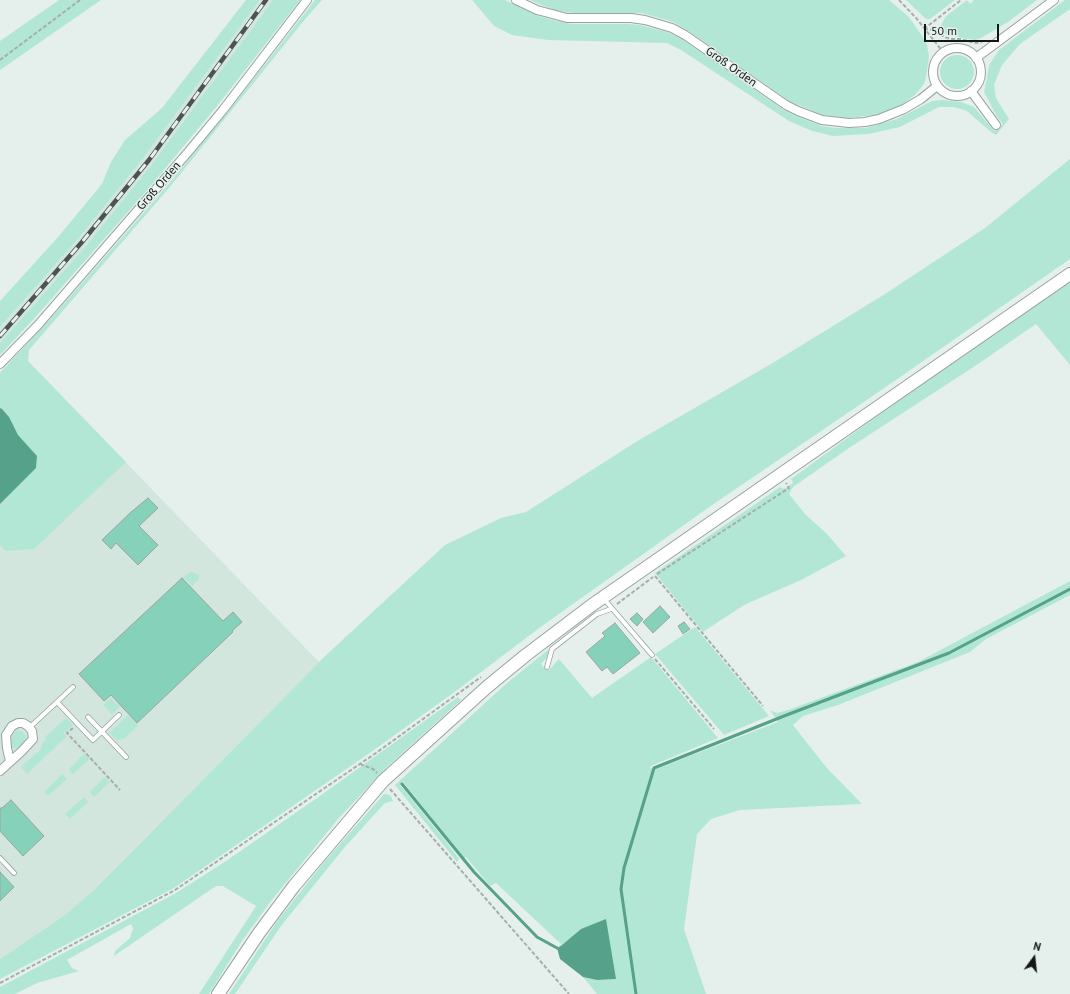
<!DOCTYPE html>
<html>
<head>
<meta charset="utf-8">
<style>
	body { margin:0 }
	#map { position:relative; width:1070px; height:994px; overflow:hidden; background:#e5f0ec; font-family:"PT Sans",sans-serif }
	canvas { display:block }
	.north { position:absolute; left:1014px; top:938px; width:40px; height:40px; -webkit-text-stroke:3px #e5f0ec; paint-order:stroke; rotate:15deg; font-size:11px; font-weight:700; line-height:16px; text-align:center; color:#131716 }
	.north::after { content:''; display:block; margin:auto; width:14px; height:18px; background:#131716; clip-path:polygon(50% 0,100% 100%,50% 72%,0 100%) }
	.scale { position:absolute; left:924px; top:24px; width:75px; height:18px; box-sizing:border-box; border:2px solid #131716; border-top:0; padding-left:5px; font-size:12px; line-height:14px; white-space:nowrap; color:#131716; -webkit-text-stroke:3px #e5f0ec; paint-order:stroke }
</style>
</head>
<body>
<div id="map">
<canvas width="1070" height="994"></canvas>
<div class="north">N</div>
<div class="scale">50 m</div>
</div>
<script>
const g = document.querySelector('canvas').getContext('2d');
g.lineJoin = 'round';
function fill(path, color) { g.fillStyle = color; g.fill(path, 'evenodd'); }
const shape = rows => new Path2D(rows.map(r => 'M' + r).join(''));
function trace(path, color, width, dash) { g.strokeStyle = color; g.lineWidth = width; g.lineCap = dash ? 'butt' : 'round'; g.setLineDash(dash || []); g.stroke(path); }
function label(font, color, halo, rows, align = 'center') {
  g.font = font + ' "PT Sans",sans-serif'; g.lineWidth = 3; g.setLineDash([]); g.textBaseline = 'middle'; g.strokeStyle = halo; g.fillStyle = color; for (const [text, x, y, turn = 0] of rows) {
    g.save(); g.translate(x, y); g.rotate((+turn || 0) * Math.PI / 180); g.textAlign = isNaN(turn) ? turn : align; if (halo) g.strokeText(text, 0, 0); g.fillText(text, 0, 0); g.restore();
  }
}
fill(shape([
	[260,0,273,0,152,164,86,246,0,343,0,327,78,239,144,157],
	[19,352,319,662,97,887,65,915,0,959,0,373]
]), '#d2e6de');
fill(shape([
	[59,0,101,0,0,70,0,41],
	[246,0,260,0,144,157,78,239,0,327,0,301,58,237,102,184,111,162,125,140,162,108],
	[273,0,300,0,217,106,149,188,32,321,0,355,0,343,86,246,152,164],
	[315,0,322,0,306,18,169,188,29,350,28,361,126,462,34,549,6,551,0,545,0,504,36,468,37,456,17,435,9,417,2,409,0,408,0,373,54,315,167,186,227,113],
	[472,0,505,0,536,15,552,20,571,24,628,24,640,25,667,32,682,39,784,110,796,116,822,126,835,128,866,128,897,119,932,101,942,100,961,102,974,107,994,131,1003,124,996,115,984,92,987,78,989,65,999,50,1065,0,1070,0,1070,9,1020,44,1002,65,994,85,996,98,1009,119,996,135,991,132,967,111,954,107,939,107,900,127,869,134,833,136,812,131,789,121,681,50,667,43,548,40,512,35,494,26],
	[530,0,889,0,908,16,921,34,927,45,929,57,926,77,924,84,916,94,907,101,901,106,882,114,848,118,823,115,789,101,687,30,673,22,642,13,573,13,554,10],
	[906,0,955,0,930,19,926,19],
	[967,0,970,4,974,0,1037,0,1008,22,981,38,975,40,951,36,945,34,942,31,940,27,946,16],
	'940 72a17 17 0 1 1 34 0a17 17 0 1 1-34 0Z',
	[1070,159,1070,259,880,391,715,503,542,626,460,688,374,750,174,888,0,979,0,959,65,915,97,887,323,658,445,545,501,518,526,512,639,440,771,364,885,294,985,228],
	[1070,281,1070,365,1036,324,978,364,849,448,793,487,789,494,805,514,827,534,846,556,801,580,744,605,703,632,655,573,780,487,784,489,793,483,791,479,891,406],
	[191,572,199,575,199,579,192,586,183,577],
	[1070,581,1070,595,986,639,970,652,838,705,803,716,793,725,826,767,862,804,740,810,711,819,697,834,684,929,706,994,597,994,583,977,597,980,616,979,581,929,562,945,496,883,490,886,466,857,464,858,403,782,400,785,445,840,459,859,457,862,395,785,507,683,549,649,548,656,541,664,545,669,549,670,559,659,592,698,651,657,718,738,651,766,650,768,656,769,778,722,770,710,777,713,788,710,918,662],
	[695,627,769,716,724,735,655,654],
	[458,697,461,700,386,768,338,819,271,901,242,941,209,994,199,994,256,906,223,886,216,886,114,956,115,951,130,938,133,928,131,924,67,960,72,968,79,971,37,983,15,994,0,994,0,987,176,893,226,861,317,798],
	[111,698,120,707,112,714,103,705],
	[128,715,138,725,125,738,117,740,109,733],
	[66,718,73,725,64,733,67,736,27,774,21,767,40,750,43,742,46,739,45,737],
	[17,730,23,732,26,736,23,743,17,748,14,748,11,747,12,735],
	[84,754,89,759,73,774,69,769],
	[62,774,67,779,48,796,44,792],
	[105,777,110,782,94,797,90,792],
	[384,794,387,794,391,796,393,801,385,803,344,848,281,926,235,994,229,994,278,920,325,861],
	[84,797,88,802,70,819,65,814]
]), '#b3e7d5');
fill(shape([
	[0,408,2,409,9,417,18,435,37,456,36,468,0,504],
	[606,919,616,979,597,980,583,977,560,959,557,948,562,945,581,929]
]), '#56a18a');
trace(shape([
	[402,784,474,872,537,937,557,948],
	[636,994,621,889,624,868,654,768,784,716,949,653,1070,589]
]), '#56a18a', 3);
const building = shape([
	[148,498,158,508,139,526,158,545,138,565,116,543,111,549,102,540,130,513,148,498],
	[182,578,223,621,233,612,242,622,232,631,233,632,137,723,111,695,104,701,79,674,182,578],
	[660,606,670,617,653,633,643,622,660,606],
	[637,613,643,619,637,626,630,619,637,613],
	[684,622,690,629,683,634,678,626,684,622],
	[615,623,640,653,613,674,607,667,602,671,586,652,605,636,602,633,615,623],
	[11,800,44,836,23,856,0,831,0,808,2,808,11,800],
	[0,872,14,887,0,901,0,872]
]);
fill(building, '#86d1b9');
trace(building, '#9ca6a2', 1);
const lane = shape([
	[604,599,652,655],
	[547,667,552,649,597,614,611,609],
	[57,702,73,687],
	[88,717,126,757],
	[30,727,57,702,93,740,119,715],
	[0,858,14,873]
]);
const street = shape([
	[516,0,537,10,567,18,631,18,645,20,672,28,685,35,786,105,798,111,822,120,849,123,865,122,879,119,904,109,921,99,937,86],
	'933 72a24 24 0 1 1 48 0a24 24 0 1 1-48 0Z',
	[976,58,1054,0],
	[971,91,996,125],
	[0,364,38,325,189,151,223,110,307,0],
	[0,771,22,751,33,739,32,731,28,726,23,723,18,723,12,726,6,735,7,748,10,761]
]);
const secondary = shape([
	[218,994,259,933,294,886,383,781,487,687,526,655,592,605,1070,274]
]);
trace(lane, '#99a39f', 5.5);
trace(street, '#99a39f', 10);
trace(secondary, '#99a39f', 14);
trace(shape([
	[899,0,917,19,943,52],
	[924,29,936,30,944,37,951,39,960,39,976,43,982,42],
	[924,29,961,0],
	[0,60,80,0],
	[657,574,789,488,786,483],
	[655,576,763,706],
	[617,604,653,577],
	[655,659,714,729],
	[73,728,67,733,120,790],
	[360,764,373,769,377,773],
	[390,789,569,994],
	[0,983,175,890,376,753,481,677]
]), '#a5aeab', 2, [4, 2]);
trace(lane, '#fff', 4);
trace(street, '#fff', 8);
trace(secondary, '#fff', 12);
const rail = shape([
	[0,336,82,242,149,160,266,0]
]);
trace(rail, '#4d5352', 4.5);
trace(rail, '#e5f0ec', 3, [9]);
label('12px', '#131716', '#e5f0ec', [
	["Groß Orden",731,67,35],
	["Groß Orden",159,186,-49]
]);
</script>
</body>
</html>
